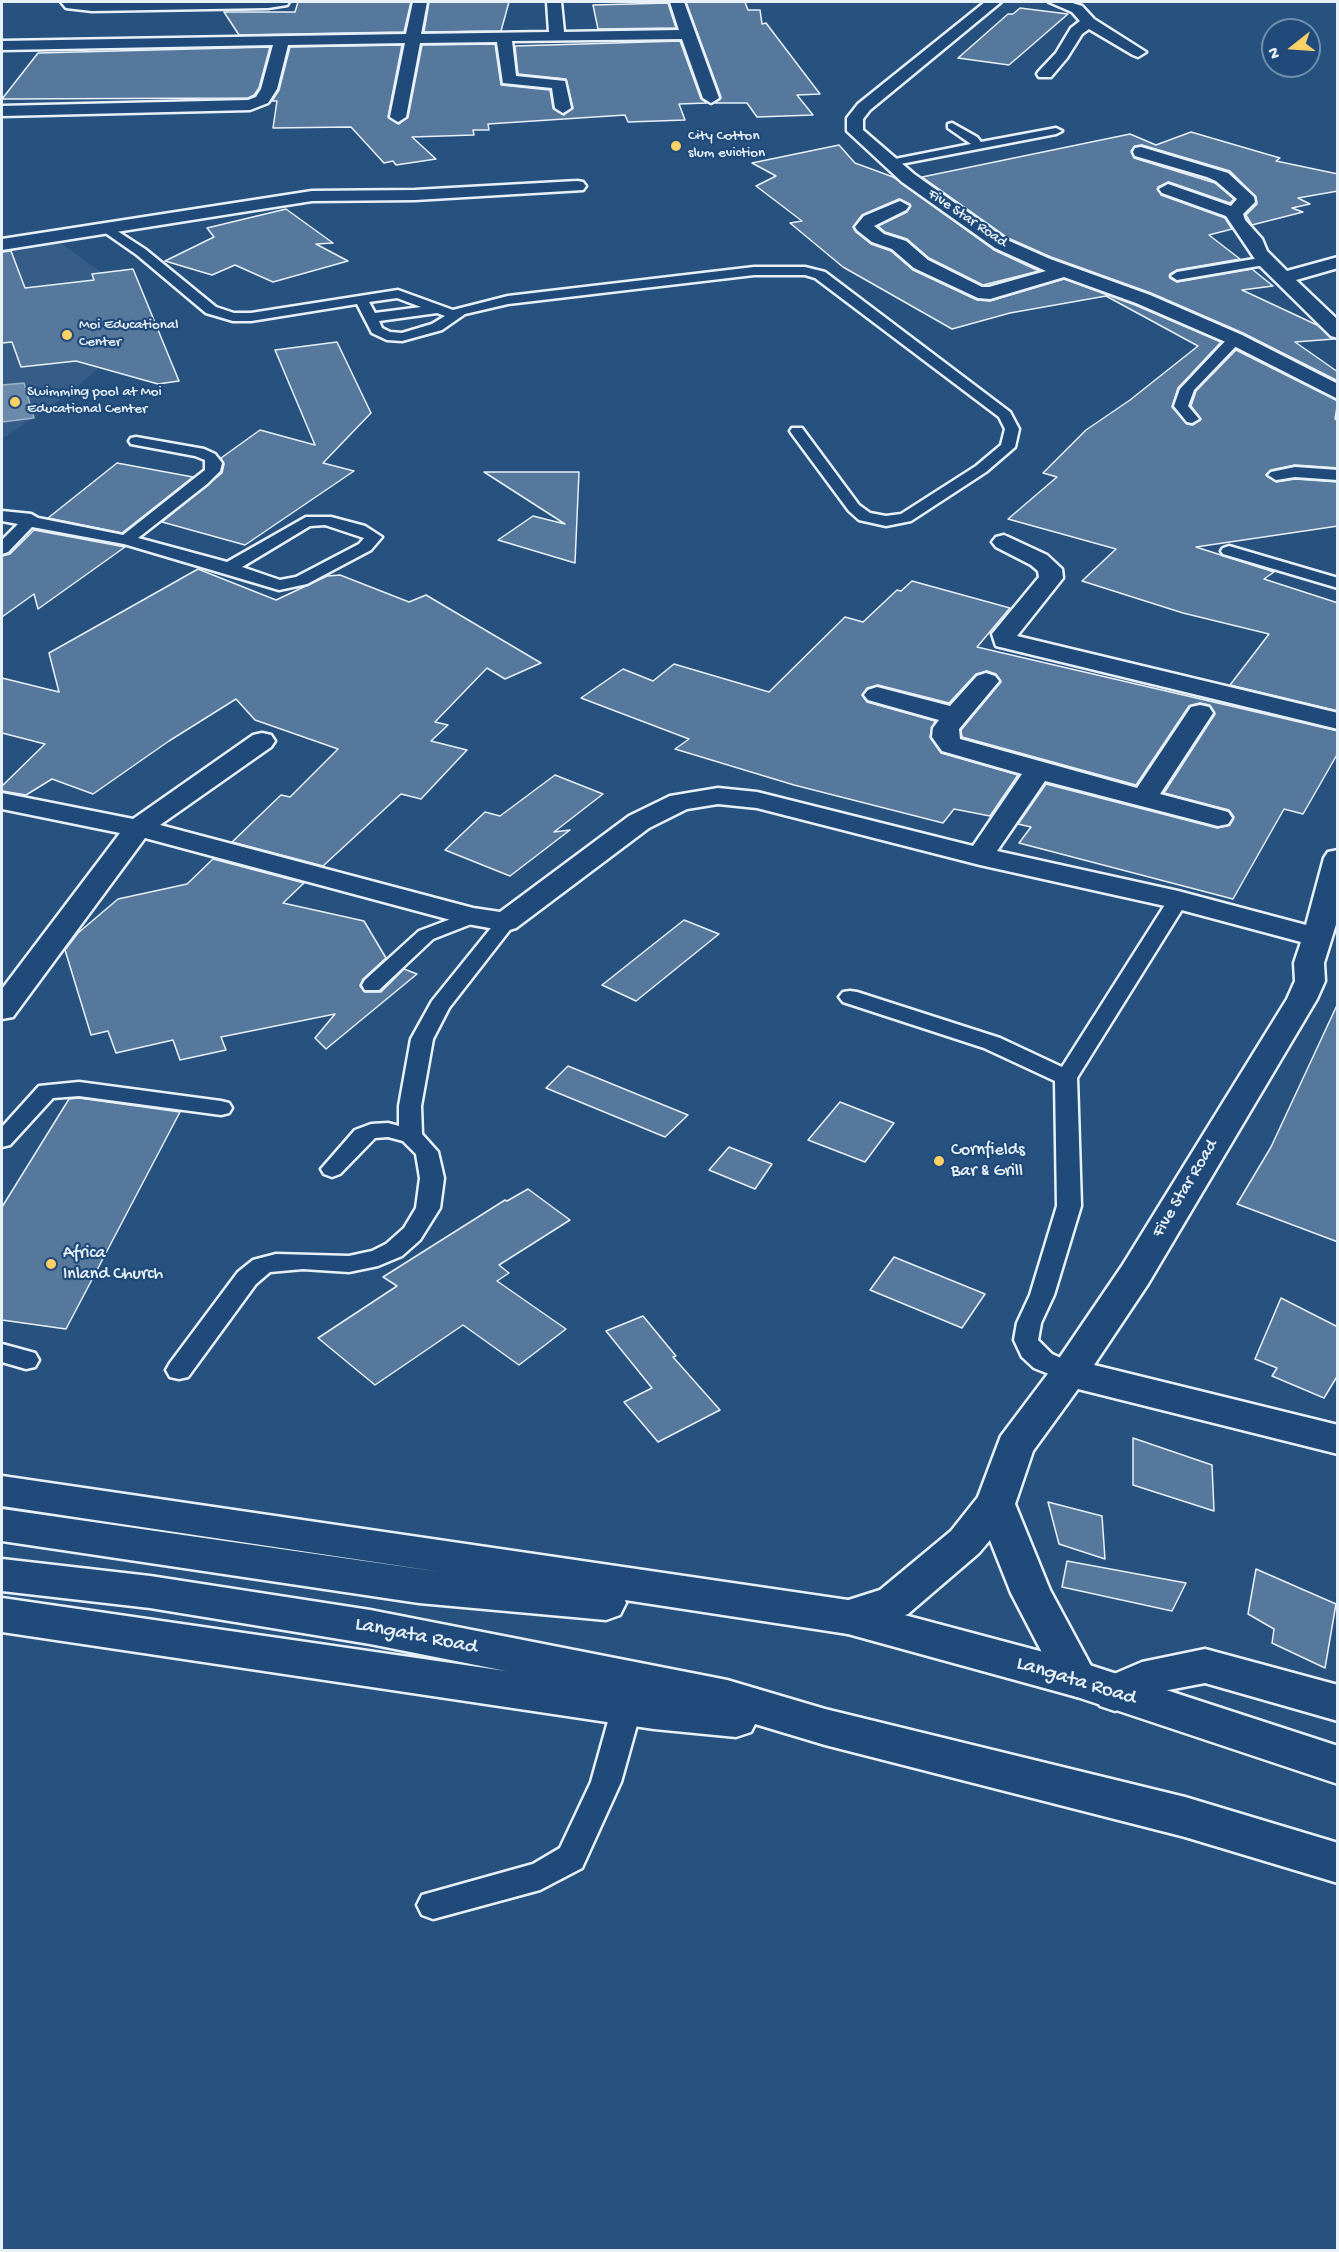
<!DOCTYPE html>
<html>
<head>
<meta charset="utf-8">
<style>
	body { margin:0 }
	#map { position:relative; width:1339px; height:2252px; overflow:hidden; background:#27517f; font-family:"Gochi Hand",sans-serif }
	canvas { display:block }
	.frame { position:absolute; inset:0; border:3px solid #e8f1f8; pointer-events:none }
	.north { position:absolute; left:1261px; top:18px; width:60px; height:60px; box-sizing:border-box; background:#1f4a7a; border:2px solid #6f8dac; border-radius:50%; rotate:253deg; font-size:16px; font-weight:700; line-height:24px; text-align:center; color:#e8f1f8 }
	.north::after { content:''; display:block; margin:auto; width:21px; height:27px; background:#ffd166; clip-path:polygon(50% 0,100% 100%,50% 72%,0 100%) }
</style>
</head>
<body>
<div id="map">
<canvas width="1339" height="2252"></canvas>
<div class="frame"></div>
<div class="north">N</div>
</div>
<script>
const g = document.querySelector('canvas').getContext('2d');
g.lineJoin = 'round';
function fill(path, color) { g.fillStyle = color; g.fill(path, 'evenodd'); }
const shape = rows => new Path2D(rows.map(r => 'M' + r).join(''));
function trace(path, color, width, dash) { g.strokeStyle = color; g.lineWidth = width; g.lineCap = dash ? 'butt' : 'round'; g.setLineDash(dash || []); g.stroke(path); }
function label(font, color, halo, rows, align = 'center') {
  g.font = font + ' "Gochi Hand",sans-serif'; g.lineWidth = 4.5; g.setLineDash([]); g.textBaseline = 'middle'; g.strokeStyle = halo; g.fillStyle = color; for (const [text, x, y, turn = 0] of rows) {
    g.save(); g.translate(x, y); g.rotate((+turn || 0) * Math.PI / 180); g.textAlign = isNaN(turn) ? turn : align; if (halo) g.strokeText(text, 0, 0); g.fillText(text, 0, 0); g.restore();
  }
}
fill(shape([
	[58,241,131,294,115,354,71,392,2,439,2,250]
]), '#355d88');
const water = shape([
	[24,383,34,418,2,422,2,385,24,383]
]);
fill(water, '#6b8aaa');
trace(water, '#9db3c9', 1.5);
const building = shape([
	[298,2,411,2,404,32,239,35,224,12,295,12,298,2],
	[429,2,509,2,501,31,424,32,429,2],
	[686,2,745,2,748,10,760,10,762,24,766,23,820,94,797,95,813,115,757,117,747,103,715,103,721,97,686,2],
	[668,3,676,28,598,29,593,5,668,3],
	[1020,8,1068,14,1009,65,958,58,1008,14,1013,14,1020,8],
	[680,41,701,99,707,103,679,104,685,120,628,122,625,115,488,124,489,130,473,130,474,135,412,137,436,159,396,165,393,161,384,163,351,127,273,128,277,101,272,101,279,90,290,47,402,45,388,117,399,124,408,117,422,45,495,44,501,85,550,90,553,108,564,115,573,108,566,79,518,74,515,46,680,41],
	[270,47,259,88,254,95,248,98,2,99,38,53,270,47],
	[1191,132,1280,158,1276,161,1338,174,1338,191,1298,198,1310,204,1292,208,1303,212,1252,225,1246,215,1257,204,1256,197,1230,171,1142,145,1135,146,1131,151,1134,158,1215,183,1234,199,1230,203,1169,182,1158,187,1161,195,1225,218,1232,229,1209,235,1240,259,1177,270,1170,274,1170,278,1177,282,1252,269,1273,286,1242,290,1317,325,1334,339,1295,342,1338,372,1338,381,1243,333,1151,293,1051,257,1008,238,922,177,1130,134,1156,145,1191,132],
	[839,145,855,163,893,177,994,250,1039,271,983,285,929,258,907,239,885,232,878,226,907,212,910,204,899,199,862,215,853,227,856,232,871,244,891,251,913,270,977,300,990,301,1064,279,1135,305,1221,342,1178,388,1172,407,1187,424,1193,425,1201,419,1191,406,1196,391,1236,350,1338,401,1335,419,1338,421,1338,468,1295,465,1271,470,1266,475,1276,482,1295,479,1338,482,1338,526,1196,547,1274,572,1264,579,1338,603,1338,711,1230,685,1269,634,1183,613,1082,581,1116,549,1008,519,1057,477,1043,473,1086,430,1130,400,1198,346,1106,296,1010,313,952,329,938,321,843,267,790,223,802,221,756,186,776,176,752,163,839,145],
	[286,209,333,243,316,244,348,261,273,282,235,265,212,275,165,261,214,237,207,228,286,209],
	[11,251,25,288,94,280,92,274,133,269,179,381,158,384,76,361,21,367,12,342,2,343,2,252,11,251],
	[337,342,371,413,323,463,354,471,245,545,162,522,222,473,224,464,221,458,260,430,315,445,275,350,337,342],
	[117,463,193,477,122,533,48,518,117,463],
	[484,472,579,472,575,563,498,540,533,516,565,524,484,472],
	[34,530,125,547,38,609,34,594,2,617,2,556,10,554,34,530],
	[198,569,276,600,327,576,340,575,409,602,426,595,541,663,505,679,487,668,435,722,448,725,431,741,467,750,421,799,401,794,323,866,232,842,281,795,290,797,338,749,255,720,236,699,169,741,93,794,52,779,26,795,2,791,2,786,45,744,2,733,2,678,59,692,49,653,198,569],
	[912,581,1010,608,977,647,1338,731,1338,753,1303,814,1284,809,1233,899,1019,843,1031,827,1018,824,1046,784,1217,828,1230,825,1234,817,1229,810,1164,793,1215,714,1209,705,1200,703,1189,706,1136,785,962,737,961,730,1001,682,996,674,987,671,976,674,949,703,878,685,867,688,862,695,867,702,935,721,930,737,941,753,1018,775,990,816,954,809,943,823,794,785,675,749,689,739,581,698,623,669,653,681,674,664,769,692,845,617,863,622,897,590,901,591,912,581],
	[555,775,603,794,554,832,570,830,510,876,445,850,485,812,500,816,555,775],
	[213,859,304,883,283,903,364,921,386,958,363,979,360,986,365,992,381,992,404,969,417,974,326,1049,315,1038,335,1014,221,1037,226,1050,180,1060,173,1040,116,1053,108,1031,91,1035,65,950,78,933,118,899,187,884,213,859],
	[684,920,719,934,636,1001,602,985,684,920],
	[1338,1003,1338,1242,1237,1204,1271,1147,1338,1003],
	[568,1066,688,1115,665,1137,546,1088,568,1066],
	[79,1098,180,1112,66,1329,2,1320,2,1207,69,1099,79,1098],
	[840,1102,894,1123,865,1162,808,1140,840,1102],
	[729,1147,772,1164,755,1189,709,1170,729,1147],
	[528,1189,570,1220,499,1265,509,1273,497,1281,566,1329,519,1365,463,1325,375,1385,318,1338,397,1286,383,1277,505,1200,507,1201,528,1189],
	[894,1257,985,1294,962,1328,870,1290,894,1257],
	[1281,1298,1338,1327,1338,1375,1324,1398,1272,1376,1277,1368,1255,1359,1281,1298],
	[643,1316,676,1356,673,1357,720,1410,658,1442,624,1402,652,1388,606,1331,643,1316],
	[1133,1438,1212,1465,1214,1511,1133,1485,1133,1438],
	[1048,1502,1102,1516,1105,1559,1059,1544,1048,1502],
	[1067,1561,1186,1583,1172,1611,1062,1587,1067,1561],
	[1256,1569,1336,1604,1325,1668,1272,1643,1274,1629,1248,1614,1256,1569]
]);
fill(building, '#57789d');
trace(building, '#e8f1f8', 1.5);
const service = shape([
	[952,123,977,137,981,142,1056,128,1062,131,1056,134,890,166,884,163,890,160,971,144,948,128,948,124,952,123],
	[108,225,145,249,216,307,234,313,251,313,398,290,453,310,508,296,754,267,805,267,825,272,1010,412,1019,429,1015,447,986,472,911,521,886,526,859,520,849,511,792,434,790,431,792,428,802,428,859,505,870,513,886,516,901,514,976,466,1001,445,1005,429,999,417,815,278,805,275,754,275,508,304,465,314,442,330,402,341,387,340,372,333,357,304,251,321,233,321,206,313,137,255,104,232,102,229,108,225],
	[397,298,421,307,375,313,369,302,397,298],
	[437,313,445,316,432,324,402,333,390,332,382,328,379,321,437,313],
	[1266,257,1272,261,1270,264,1177,280,1171,276,1177,272,1266,257],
	[1235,335,1240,336,1240,342,1194,390,1188,406,1199,419,1192,423,1187,422,1174,406,1180,389,1230,336,1235,335],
	[136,437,204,449,215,454,222,463,220,471,207,484,138,538,227,562,306,517,331,517,365,526,382,537,371,550,307,584,279,590,124,544,32,527,8,552,2,554,2,540,18,524,2,521,2,511,31,514,38,518,123,535,205,470,205,460,195,456,131,444,129,441,131,438,136,437],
	[325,525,364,538,359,544,296,577,280,580,242,567,310,526,325,525],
	[1295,467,1338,470,1338,480,1295,477,1276,480,1268,475,1271,472,1295,467],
	[1229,546,1338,578,1338,588,1223,554,1221,551,1223,548,1229,546],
	[1178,894,1185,896,1188,900,1077,1078,1081,1206,1054,1295,1041,1323,1038,1340,1052,1354,1078,1366,1082,1373,1078,1380,1069,1382,1034,1368,1022,1357,1014,1340,1017,1323,1030,1295,1057,1206,1055,1081,984,1048,843,1002,839,997,843,992,850,991,857,992,1000,1038,1062,1067,1168,900,1171,896,1178,894],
	[472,911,479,913,482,917,479,921,433,939,379,990,365,990,362,985,365,980,419,931,472,911],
	[506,916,513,918,516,922,449,1008,433,1039,421,1106,422,1134,438,1152,444,1178,440,1208,420,1240,402,1256,378,1266,349,1272,303,1269,270,1272,256,1284,188,1377,179,1379,170,1377,166,1370,170,1363,238,1272,253,1260,276,1254,349,1256,372,1251,386,1244,404,1228,416,1208,420,1178,416,1154,403,1141,388,1137,375,1138,340,1174,332,1177,324,1174,321,1169,355,1130,371,1124,388,1123,399,1126,399,1106,411,1039,432,1001,499,918,506,916],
	[79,1082,221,1101,229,1103,232,1108,229,1113,221,1115,79,1096,53,1098,10,1145,2,1147,2,1127,39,1086,79,1082],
	[2,1344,35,1353,39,1360,35,1367,26,1369,2,1362,2,1344],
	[627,1695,637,1698,642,1707,621,1782,582,1868,540,1890,433,1919,422,1915,417,1905,422,1895,533,1864,560,1848,591,1782,612,1707,617,1698,627,1695]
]);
const minor = shape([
	[61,2,92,3,289,2,287,5,268,8,92,11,66,8,61,2],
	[413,2,427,2,421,34,549,32,547,2,561,2,564,32,679,30,670,2,684,2,719,98,711,103,703,98,682,39,512,41,516,76,565,81,571,108,563,113,555,108,552,88,503,83,497,42,420,43,406,117,398,122,390,117,405,43,288,45,277,89,268,103,250,110,2,116,2,106,248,100,256,97,261,89,273,45,2,50,2,41,406,34,413,2],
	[985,2,1001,2,870,110,863,119,863,130,914,174,1007,240,1050,259,1150,295,1242,335,1338,384,1338,399,1228,343,1136,303,1064,277,990,299,978,298,914,268,892,249,872,242,858,231,855,227,864,216,900,201,909,206,906,210,874,226,884,234,906,241,928,260,982,287,989,287,1046,271,995,248,902,182,847,131,847,118,858,104,985,2],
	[1049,2,1069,2,1082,6,1094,19,1146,52,1138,57,1133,55,1089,29,1082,34,1067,58,1051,77,1039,77,1037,74,1039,71,1056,53,1071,28,1080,21,1072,12,1049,2],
	[1141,147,1228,173,1254,197,1255,202,1243,214,1245,220,1262,239,1267,251,1287,271,1338,257,1338,268,1296,280,1338,320,1338,338,1331,336,1259,265,1226,216,1162,193,1159,189,1168,184,1231,206,1237,199,1216,181,1207,177,1135,156,1133,152,1135,148,1141,147],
	[577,181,583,182,586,186,583,190,415,200,312,201,2,250,2,239,312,191,415,190,577,181],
	[1004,535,1047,555,1062,569,1063,578,1017,636,1338,713,1338,729,996,646,992,634,1039,577,1038,571,1031,565,996,547,992,542,996,537,1004,535],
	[986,673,995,676,999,681,959,729,960,739,1137,788,1191,707,1200,705,1209,707,1213,713,1160,794,1228,812,1232,818,1228,824,1218,826,1045,781,997,851,1178,891,1306,925,1324,858,1328,852,1338,850,1338,918,1324,963,1325,981,1317,999,1148,1284,1094,1365,1338,1425,1338,1454,1078,1389,1033,1451,1015,1504,1050,1590,1098,1679,1092,1691,1077,1697,1062,1691,1011,1593,990,1540,979,1553,908,1614,848,1634,833,1629,827,1617,833,1605,880,1590,951,1531,978,1497,1001,1436,1056,1363,1122,1266,1287,999,1295,981,1294,963,1301,942,1174,908,980,865,757,808,718,804,687,809,649,828,516,928,506,931,462,923,145,838,13,1017,2,1019,2,989,120,833,2,809,2,793,133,819,253,735,262,733,271,735,275,741,271,747,160,825,473,908,500,912,629,816,670,796,718,788,757,792,973,846,1022,774,942,751,932,737,933,728,939,720,868,700,864,695,868,690,877,687,950,706,977,676,986,673]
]);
const secondary = shape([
	[2,1476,848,1600,1077,1661,1338,1746,1338,1784,1077,1697,848,1634,625,1600,626,1603,620,1615,606,1620,419,1603,2,1541,2,1509,441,1572,2,1506,2,1476],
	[2,1559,150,1576,370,1610,727,1680,825,1709,1185,1797,1338,1843,1338,1883,1185,1837,825,1745,755,1724,751,1732,736,1737,654,1729,2,1632,2,1598,506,1671,370,1644,150,1608,2,1591,2,1559]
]);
const primary = shape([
	[1205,1649,1338,1685,1338,1721,1205,1683,1163,1691,1115,1711,1100,1706,1094,1693,1100,1680,1142,1662,1205,1649]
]);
trace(service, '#e8f1f8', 5);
trace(minor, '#e8f1f8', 5);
trace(secondary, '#e8f1f8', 5);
trace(primary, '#e8f1f8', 5);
fill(service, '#1f4a7a');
fill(minor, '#1f4a7a');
fill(secondary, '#1f4a7a');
fill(primary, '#1f4a7a');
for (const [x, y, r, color] of [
	[676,146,6,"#ffd166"],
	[67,335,6,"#ffd166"],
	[15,402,6,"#ffd166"],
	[939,1161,6,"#ffd166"],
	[51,1264,6,"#ffd166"]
]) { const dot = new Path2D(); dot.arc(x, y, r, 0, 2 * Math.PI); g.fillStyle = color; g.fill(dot); trace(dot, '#1f4a7a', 2); }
label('15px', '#e8f1f8', '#1f4a7a', [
	["City Cotton",688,137],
	["slum eviction",688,154],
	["Moi Educational",79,326],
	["Center",79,343],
	["Swimming pool at Moi",27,393],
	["Educational Center",27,410]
], 'left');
label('15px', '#e8f1f8', '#1f4a7a', [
	["Five Star Road",967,219,34]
]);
label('18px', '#e8f1f8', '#1f4a7a', [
	["Cornfields",951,1151],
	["Bar & Grill",951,1172],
	["Africa",63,1254],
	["Inland Church",63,1275]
], 'left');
label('18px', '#e8f1f8', '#1f4a7a', [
	["Five Star Road",1186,1189,-59]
]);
label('21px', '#e8f1f8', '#1f4a7a', [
	["Langata Road",416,1637,11],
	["Langata Road",1076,1682,17]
]);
</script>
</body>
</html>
